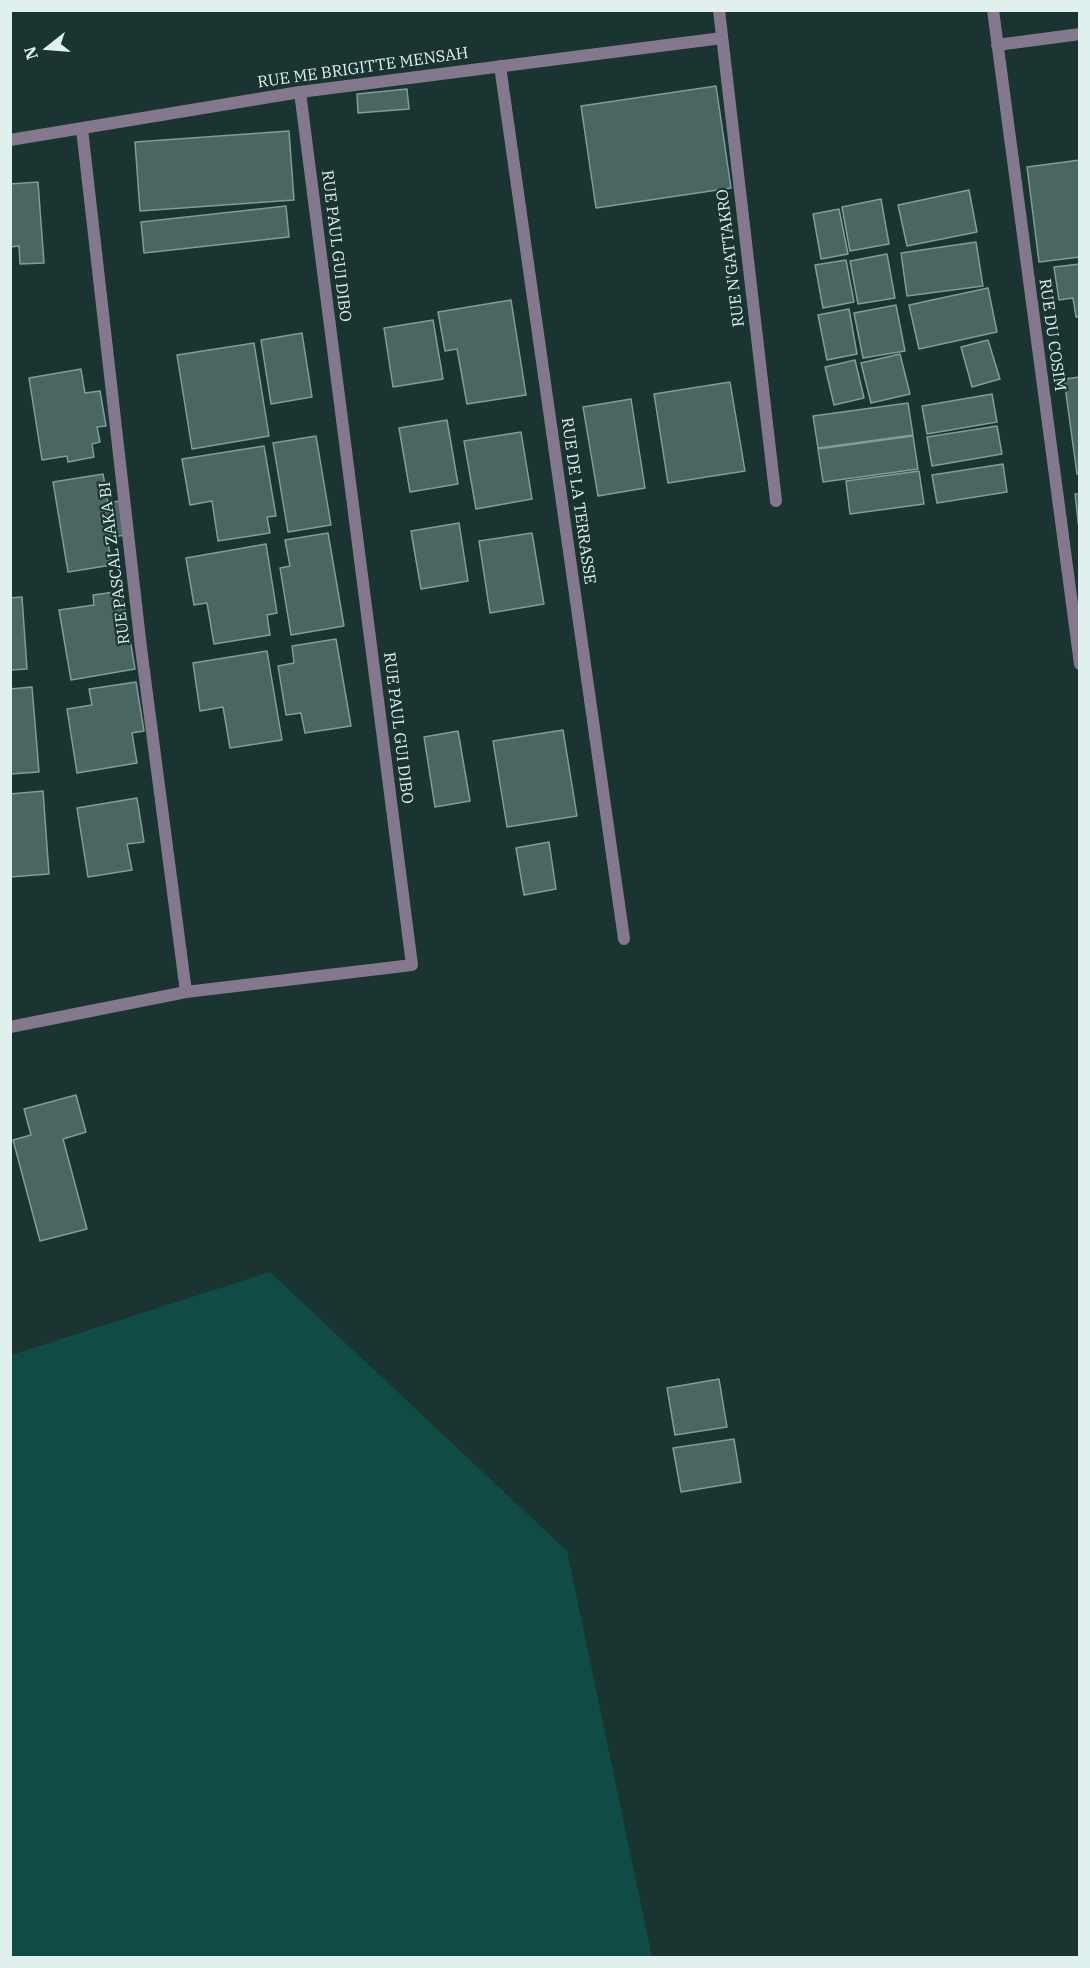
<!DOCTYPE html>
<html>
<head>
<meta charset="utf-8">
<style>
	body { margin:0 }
	#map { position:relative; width:1090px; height:1968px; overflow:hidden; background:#193431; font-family:"IBM Plex Serif",serif }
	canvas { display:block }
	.frame { position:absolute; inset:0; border:12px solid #e0f0ee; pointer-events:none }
	.north { position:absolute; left:18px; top:18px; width:60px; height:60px; -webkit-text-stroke:4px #193431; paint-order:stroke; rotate:253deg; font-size:16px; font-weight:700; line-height:24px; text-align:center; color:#e0f0ee }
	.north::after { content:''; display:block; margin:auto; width:21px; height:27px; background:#e0f0ee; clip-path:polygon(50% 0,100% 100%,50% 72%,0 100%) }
</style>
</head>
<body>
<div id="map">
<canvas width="1090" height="1968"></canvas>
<div class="frame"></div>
<div class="north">N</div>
</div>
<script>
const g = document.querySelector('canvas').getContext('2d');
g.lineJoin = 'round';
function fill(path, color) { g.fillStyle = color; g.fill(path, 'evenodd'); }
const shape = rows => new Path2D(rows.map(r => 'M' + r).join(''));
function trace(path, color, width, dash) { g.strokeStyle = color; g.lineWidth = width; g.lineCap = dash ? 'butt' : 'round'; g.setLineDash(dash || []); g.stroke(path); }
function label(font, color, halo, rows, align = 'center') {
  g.font = font + ' "IBM Plex Serif",serif'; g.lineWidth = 4.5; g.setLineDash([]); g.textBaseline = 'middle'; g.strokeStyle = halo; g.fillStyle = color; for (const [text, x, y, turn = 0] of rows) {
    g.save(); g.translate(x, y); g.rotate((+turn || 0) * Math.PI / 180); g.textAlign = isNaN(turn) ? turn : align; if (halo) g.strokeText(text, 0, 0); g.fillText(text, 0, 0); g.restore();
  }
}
fill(shape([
	[270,1272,567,1551,652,1957,11,1957,11,1355]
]), '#104b46');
const building = shape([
	[716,86,731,188,596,208,581,106,716,86],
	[407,89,409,109,358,113,357,94,407,89],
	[289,131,294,200,140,211,135,142,289,131],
	[1080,160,1080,257,1039,262,1027,167,1080,160],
	[38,182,44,263,20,264,19,246,10,247,10,184,38,182],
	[969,190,977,232,907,246,898,205,969,190],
	[881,199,889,244,850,251,842,207,881,199],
	[286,206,289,237,144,253,141,222,286,206],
	[839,209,848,254,821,259,813,214,839,209],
	[976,242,983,286,907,296,901,253,976,242],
	[887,254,895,298,858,304,850,261,887,254],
	[846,260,854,302,823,308,815,265,846,260],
	[1080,264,1080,317,1076,317,1073,298,1059,300,1054,267,1080,264],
	[988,288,997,332,919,349,909,305,988,288],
	[511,300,526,395,467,404,457,349,445,351,438,312,511,300],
	[896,305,905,351,863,358,854,313,896,305],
	[849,309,857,354,827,360,818,315,849,309],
	[433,320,443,379,393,387,384,328,433,320],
	[302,333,312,397,271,404,261,340,302,333],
	[988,340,1000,379,972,387,961,347,988,340],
	[254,343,269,436,192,449,177,355,254,343],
	[900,354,910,394,871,403,861,363,900,354],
	[855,360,864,398,834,405,825,367,855,360],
	[81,369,85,393,100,391,106,426,97,427,100,442,92,444,94,457,68,462,67,456,42,460,29,378,81,369],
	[1080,377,1080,473,1077,474,1064,379,1080,377],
	[730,382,745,471,668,483,654,394,730,382],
	[992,394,997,422,927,434,922,406,992,394],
	[631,399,645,488,598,496,583,407,631,399],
	[908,403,913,435,818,448,813,416,908,403],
	[447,420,458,484,410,492,399,428,447,420],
	[997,426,1002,454,932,466,927,437,997,426],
	[521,432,532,499,476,509,464,441,521,432],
	[316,436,331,525,288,532,273,443,316,436],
	[913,436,918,469,823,482,818,449,913,436],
	[264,446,276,516,267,517,270,533,218,541,212,501,190,505,182,459,264,446],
	[1003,464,1007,492,937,503,932,475,1003,464],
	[919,471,924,504,850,514,846,481,919,471],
	[103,474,108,503,119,501,125,535,107,538,112,565,68,572,53,482,103,474],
	[1075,494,1080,494,1080,538,1075,494],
	[459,523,468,581,421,589,411,531,459,523],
	[328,533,344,626,291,635,280,568,290,566,285,540,328,533],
	[532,533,544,604,490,613,479,541,532,533],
	[266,544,277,613,267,615,270,635,214,644,207,603,194,605,186,558,266,544],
	[122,591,135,669,71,680,59,610,94,605,93,595,122,591],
	[22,597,27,669,10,670,10,598,22,597],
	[336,639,351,726,305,733,301,713,286,715,278,666,294,663,292,646,336,639],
	[267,651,282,740,230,748,223,707,200,711,193,663,267,651],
	[136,682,144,731,132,733,137,763,77,773,67,709,92,705,89,689,136,682],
	[32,687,39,772,10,774,10,689,32,687],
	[563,730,577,816,507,827,493,741,563,730],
	[458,731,470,801,435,807,424,737,458,731],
	[43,791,49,874,10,877,10,794,43,791],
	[137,798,144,842,127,844,132,870,88,877,77,808,137,798],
	[549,842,556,889,524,895,516,848,549,842],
	[76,1095,86,1132,63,1139,87,1229,40,1241,13,1140,31,1135,24,1109,76,1095],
	[719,1379,727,1427,675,1435,667,1388,719,1379],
	[734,1439,741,1482,681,1492,673,1448,734,1439]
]);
fill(building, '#496663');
trace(building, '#7f9d99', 1.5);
trace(shape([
	[719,10,776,501],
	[993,10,1080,664],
	[997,45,1080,34],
	[500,66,624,939],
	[82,129,141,648,186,992],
	[10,140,300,92,722,38],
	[10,1027,186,992,412,965,300,92]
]), '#85778e', 12);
label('16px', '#e0f0ee', '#193431', [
	["RUE ME BRIGITTE MENSAH",363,68,-8],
	["RUE PAUL GUI DIBO",336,246,83],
	["RUE N'GATTAKRO",731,258,-97],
	["RUE DU COSIM",1052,335,82],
	["RUE DE LA TERRASSE",578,501,82],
	["RUE PASCAL ZAKA BI",115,563,-97],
	["RUE PAUL GUI DIBO",398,728,83]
]);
</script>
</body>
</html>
